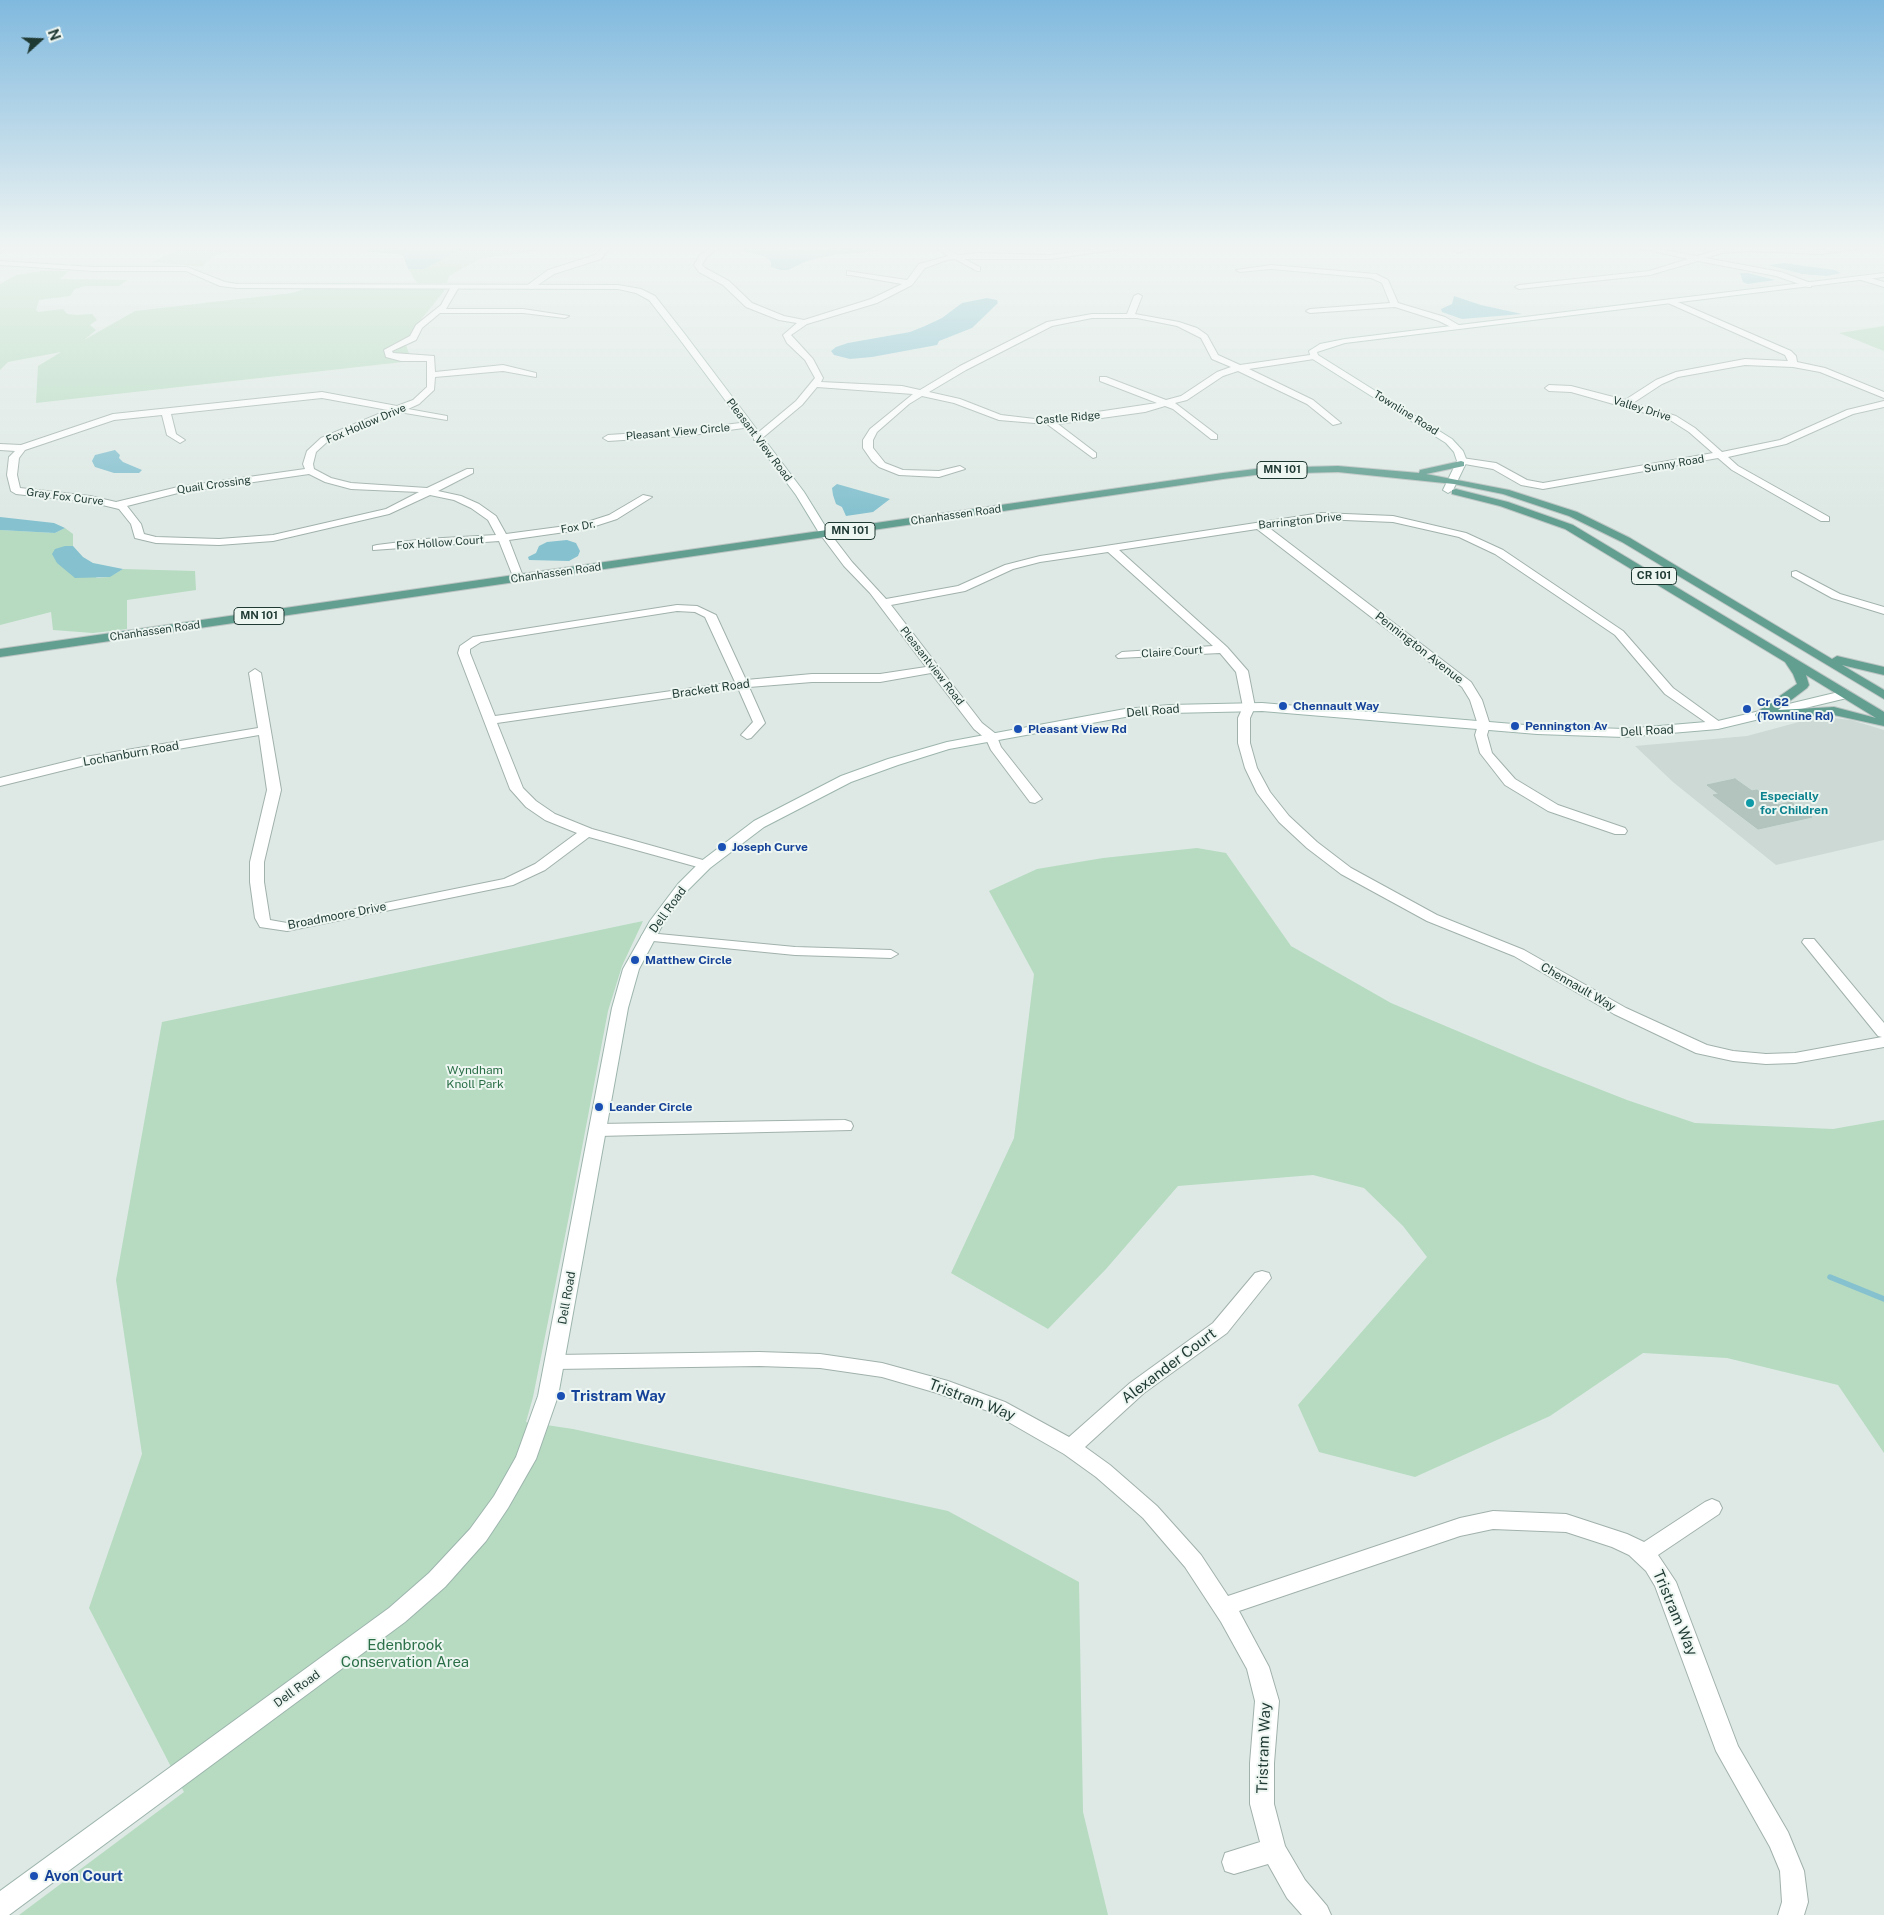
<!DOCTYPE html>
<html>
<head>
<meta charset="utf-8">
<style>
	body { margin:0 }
	#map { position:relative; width:1884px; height:1915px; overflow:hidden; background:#dee9e5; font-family:"Public Sans",sans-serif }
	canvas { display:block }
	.north { position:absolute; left:15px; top:15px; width:50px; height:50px; -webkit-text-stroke:4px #eef6f2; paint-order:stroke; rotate:70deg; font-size:14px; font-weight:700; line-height:20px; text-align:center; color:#1f3933 }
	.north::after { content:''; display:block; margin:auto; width:18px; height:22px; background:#1f3933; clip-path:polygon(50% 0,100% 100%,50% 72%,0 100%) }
</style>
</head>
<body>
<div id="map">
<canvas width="1884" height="1915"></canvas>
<div class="north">N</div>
</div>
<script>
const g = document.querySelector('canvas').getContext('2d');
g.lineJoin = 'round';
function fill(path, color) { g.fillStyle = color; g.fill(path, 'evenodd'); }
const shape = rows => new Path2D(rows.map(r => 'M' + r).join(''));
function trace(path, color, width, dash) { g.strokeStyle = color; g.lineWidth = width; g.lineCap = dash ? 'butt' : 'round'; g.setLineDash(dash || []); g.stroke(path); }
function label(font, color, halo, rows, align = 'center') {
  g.font = font + ' "Public Sans",sans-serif'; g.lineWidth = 4; g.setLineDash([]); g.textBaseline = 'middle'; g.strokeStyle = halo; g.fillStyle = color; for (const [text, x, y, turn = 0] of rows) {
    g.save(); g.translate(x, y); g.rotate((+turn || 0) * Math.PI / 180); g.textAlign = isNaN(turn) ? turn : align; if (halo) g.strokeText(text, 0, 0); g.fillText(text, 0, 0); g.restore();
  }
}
fill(shape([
	[1833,718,1851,720,1884,730,1884,840,1776,865,1673,782,1635,746,1747,736,1810,719]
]), '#ccd9d4');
fill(shape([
	[183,247,246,247,214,256,202,267,152,262],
	[466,247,541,247,531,252,482,258,449,276,447,283,417,283,408,269,424,268],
	[40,271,69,271,60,279,128,280,119,286,85,286,75,289,70,296,39,300,36,310,38,312,63,309,67,314,77,315,92,314,97,320,90,325,96,330,84,340,135,311,292,293,313,286,435,288,444,289,444,291,411,332,410,338,404,340,412,361,36,403,38,366,61,352,8,362,0,370,0,284,16,275],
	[1884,326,1884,351,1839,333],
	[65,528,73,534,73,546,65,546,97,578,109,577,123,569,195,571,196,590,127,600,127,629,93,633,53,630,51,612,0,625,0,530,55,533],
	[1197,848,1226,853,1291,946,1391,1003,1538,1065,1627,1100,1695,1123,1833,1129,1884,1120,1884,1453,1838,1385,1727,1358,1643,1353,1550,1416,1415,1477,1319,1452,1298,1405,1427,1257,1403,1226,1364,1188,1313,1175,1178,1186,1106,1269,1048,1329,951,1273,1014,1138,1034,974,989,891,1037,869,1103,858],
	[643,921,622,966,608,1011,569,1216,533,1397,526,1422,573,1429,948,1511,1079,1582,1083,1812,1108,1915,19,1915,184,1792,89,1608,142,1454,116,1280,162,1022]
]), '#b6dbc1');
fill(shape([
	[373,247,466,247,424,269,408,269,403,256,398,254,368,252,367,249],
	[731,247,812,249,869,247,877,251,833,255,807,261,788,270,780,270,771,267,771,262,766,257],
	[1784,263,1835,270,1841,273,1827,276,1802,274,1768,265],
	[1740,273,1748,273,1775,280,1748,284,1743,282],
	[1454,296,1481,305,1522,314,1462,319,1442,312,1441,309,1452,304],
	[987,298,997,300,998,303,972,328,939,341,937,345,872,357,850,359,834,355,831,351,836,347,848,343,910,332,925,326,942,318,962,303],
	[115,450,120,455,119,458,123,462,142,470,139,473,114,473,95,467,92,461,95,455],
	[837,484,890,499,873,512,846,516,842,507,836,504,833,495,832,488],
	[0,517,54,523,65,528,55,533,0,530],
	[567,540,576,543,580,551,578,556,569,561,529,560,528,557,536,553,539,546,547,542],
	[65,546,73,546,83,557,93,563,123,569,110,577,75,578,57,563,52,554,55,549]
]), '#85c1cf');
trace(shape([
	[1830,1277,1884,1299]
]), '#85c1cf', 5.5);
const building = shape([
	[1735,779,1752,791,1757,790,1777,805,1791,802,1812,817,1758,829,1713,795,1719,794,1707,785,1735,779]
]);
fill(building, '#b3c4be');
trace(building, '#b0c3bc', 1);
const street = shape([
	[603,247,611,247,601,259,554,274,532,289,525,287,548,270,595,255,603,247],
	[711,247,719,247,706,258,702,265,705,268,729,281,752,303,784,316,804,320,871,299,902,284,850,275,847,275,847,271,907,280,919,264,948,256,935,247,944,247,958,255,978,253,1051,255,1112,247,1134,247,1051,259,964,259,980,267,980,271,977,271,955,259,947,260,925,268,912,285,877,303,807,324,791,335,813,359,823,378,821,382,902,386,920,390,960,366,1047,322,1092,314,1127,314,1134,296,1138,294,1142,296,1135,314,1179,322,1197,328,1207,335,1218,355,1240,365,1317,354,1318,356,1314,359,1249,369,1313,400,1341,423,1333,425,1307,404,1238,371,1223,376,1187,400,1175,403,1217,435,1217,439,1211,439,1173,409,1165,406,1145,412,1058,424,1096,453,1096,457,1093,458,1047,424,999,420,954,403,922,396,909,404,877,432,873,440,873,448,885,463,903,470,939,471,960,466,965,469,939,477,899,475,879,467,872,461,863,448,863,440,870,429,913,394,817,387,802,405,760,440,754,440,754,436,796,401,815,378,805,360,787,343,783,335,797,323,779,320,746,307,723,285,699,272,694,265,700,255,711,247],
	[1092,318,1137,318,1177,326,1201,338,1212,359,1231,367,1217,372,1181,396,1166,400,1106,377,1100,377,1100,381,1157,403,1057,418,1035,419,1001,415,960,399,929,392,966,370,1052,326,1092,318],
	[1463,247,1474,247,1458,253,1454,251,1463,247],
	[1635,247,1650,247,1697,256,1721,249,1745,247,1822,250,1867,247,1822,254,1748,251,1722,253,1706,258,1781,272,1811,283,1811,287,1808,287,1776,276,1698,261,1650,275,1519,289,1515,287,1519,285,1649,271,1688,259,1635,247],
	[1271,265,1376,274,1388,280,1398,303,1445,317,1462,327,1455,329,1439,321,1395,307,1310,313,1306,311,1310,309,1390,303,1382,283,1371,278,1271,269,1240,272,1236,270,1271,265],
	[1864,276,1884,282,1884,287,1861,280,1860,278,1864,276],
	[452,285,459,287,446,309,523,309,569,316,565,318,523,313,440,313,422,328,416,340,392,351,393,353,434,356,435,372,503,365,536,373,536,377,503,371,435,377,434,390,419,404,408,409,447,416,447,420,399,412,327,442,316,452,313,464,314,469,331,478,351,483,427,488,467,469,473,469,473,473,438,491,461,496,479,504,496,516,506,534,581,524,609,515,643,495,652,497,617,519,586,529,509,540,524,579,523,581,515,581,514,579,499,541,373,550,373,546,377,545,425,539,496,535,488,520,471,508,454,500,430,495,389,514,273,541,219,545,156,543,135,538,131,524,119,509,90,502,16,494,11,491,7,475,9,457,15,451,0,450,0,444,21,445,113,414,322,392,397,406,413,400,427,387,427,361,401,361,386,357,384,350,410,336,416,325,441,305,452,285],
	[322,398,388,410,321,438,307,451,303,464,305,469,178,487,116,502,90,496,20,488,17,475,19,458,25,450,114,420,162,415,167,435,180,443,185,440,176,434,171,414,322,398],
	[309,474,325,482,351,489,419,492,386,509,273,535,219,539,156,537,144,534,141,524,127,506,178,493,309,474],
	[1671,299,1791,351,1796,356,1797,362,1825,368,1884,392,1884,398,1820,372,1793,367,1745,365,1678,377,1662,384,1633,403,1676,416,1695,428,1722,452,1780,440,1847,410,1884,401,1884,407,1853,414,1786,444,1728,457,1738,466,1829,517,1829,521,1821,521,1732,470,1718,458,1543,489,1521,485,1493,469,1459,463,1457,461,1462,458,1496,463,1527,480,1543,483,1713,453,1689,432,1670,420,1571,392,1549,391,1545,388,1549,385,1571,386,1625,400,1656,380,1676,372,1745,359,1788,361,1785,355,1668,303,1667,301,1671,299],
	[748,422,753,425,751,427,685,436,608,441,603,438,608,435,685,430,748,422],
	[1321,513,1393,516,1466,533,1503,550,1623,631,1673,688,1724,725,1722,728,1714,728,1665,694,1615,635,1495,554,1459,537,1393,522,1321,519,1268,527,1471,682,1482,700,1490,725,1487,735,1492,753,1515,779,1558,805,1625,828,1627,831,1625,834,1615,834,1548,811,1505,785,1480,753,1475,735,1478,725,1470,700,1462,687,1257,529,1119,550,1227,647,1248,671,1255,707,1250,718,1250,743,1257,768,1270,792,1289,816,1317,842,1351,868,1437,915,1524,950,1626,1008,1707,1045,1733,1051,1766,1054,1795,1053,1882,1037,1878,1036,1802,942,1804,939,1814,939,1884,1023,1884,1047,1795,1063,1766,1064,1733,1061,1696,1053,1614,1014,1514,956,1427,921,1341,874,1307,848,1279,822,1257,793,1245,768,1238,743,1238,718,1243,707,1236,672,1220,653,1118,658,1116,656,1122,652,1213,646,1108,552,1040,562,1013,569,965,591,891,605,982,723,996,734,1001,747,1042,799,1035,803,1030,802,991,750,986,739,974,729,931,673,880,682,812,682,749,687,765,723,751,738,747,739,741,735,753,722,738,688,497,723,523,788,536,801,555,814,592,829,710,862,712,865,705,869,589,837,545,870,513,885,287,931,260,927,255,918,250,882,250,862,267,790,259,735,85,765,0,786,0,778,85,757,258,728,249,673,255,669,261,673,281,790,264,862,264,882,270,920,287,923,504,879,535,864,577,833,545,820,526,807,510,789,458,653,460,646,473,637,677,605,697,606,716,615,746,680,812,674,880,674,926,667,870,593,844,566,820,534,821,532,829,532,852,562,886,599,958,586,1005,565,1040,556,1321,513],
	[677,611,695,612,705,617,735,682,495,716,470,653,470,649,481,642,677,611],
	[1796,571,1840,594,1884,607,1884,614,1832,598,1792,576,1792,572,1796,571],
	[648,933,795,947,891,950,898,954,891,958,795,955,643,940,641,937,643,934,648,933],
	[845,1120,851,1122,853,1126,851,1130,598,1136,592,1134,590,1130,592,1126,598,1124,845,1120],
	[1262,1271,1269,1273,1271,1278,1227,1333,1144,1393,1085,1447,1110,1465,1157,1506,1201,1555,1228,1596,1460,1518,1493,1511,1566,1514,1627,1534,1644,1542,1705,1502,1712,1499,1719,1502,1722,1508,1719,1514,1658,1555,1676,1582,1738,1746,1788,1832,1804,1871,1808,1902,1804,1915,1778,1915,1782,1902,1780,1871,1770,1847,1716,1751,1655,1586,1646,1571,1629,1555,1612,1547,1566,1532,1493,1529,1460,1536,1239,1611,1269,1667,1279,1701,1274,1763,1274,1804,1285,1846,1305,1880,1327,1906,1331,1915,1302,1915,1287,1898,1268,1864,1234,1874,1225,1871,1222,1862,1225,1853,1260,1842,1250,1804,1250,1763,1255,1701,1247,1669,1221,1622,1185,1567,1143,1518,1096,1477,1064,1454,991,1412,937,1393,882,1377,820,1368,759,1366,555,1369,548,1367,545,1362,548,1357,555,1355,759,1352,820,1354,882,1363,948,1381,1005,1402,1069,1437,1130,1383,1213,1323,1255,1273,1262,1271]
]);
const secondary = shape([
	[0,247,9,247,0,252,0,247],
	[0,261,93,267,187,267,225,282,237,284,618,285,641,289,655,296,684,333,804,492,830,534,825,537,821,536,796,495,678,337,649,300,636,293,618,289,237,288,220,286,186,271,93,271,0,265,0,261],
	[1884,273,1884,277,1345,343,1317,352,1318,355,1452,439,1463,451,1467,461,1453,490,1448,493,1443,490,1457,461,1454,452,1446,443,1311,358,1309,351,1320,344,1345,339,1884,273],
	[1847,690,1853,694,1851,697,1718,729,1624,737,1537,734,1262,711,1169,713,1125,717,949,749,898,765,851,782,764,827,710,868,688,890,664,922,639,969,628,1008,558,1396,536,1459,508,1508,486,1541,445,1587,405,1622,9,1915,0,1915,0,1891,389,1608,429,1573,470,1529,494,1496,516,1457,538,1396,612,1008,623,969,650,921,678,884,700,862,754,821,841,776,888,759,947,742,1125,709,1169,705,1262,703,1537,726,1624,729,1718,721,1847,690]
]);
const primary = shape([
	[1461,461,1464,462,1464,466,1426,474,1509,490,1577,512,1630,538,1832,659,1837,656,1884,667,1884,675,1842,665,1884,690,1884,699,1622,542,1569,516,1503,494,1454,484,1338,472,1263,474,1223,479,0,657,0,649,1223,473,1263,468,1338,466,1419,473,1420,470,1461,461],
	[1456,489,1508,502,1573,525,1884,712,1884,726,1834,715,1757,718,1755,715,1757,712,1797,684,1793,674,1785,662,1565,529,1500,506,1452,494,1452,490,1456,489],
	[1806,675,1876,718,1834,707,1778,710,1807,688,1809,685,1806,675]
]);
trace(street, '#a1b1ac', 2);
trace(secondary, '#9db5ad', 2);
trace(primary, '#bcc4c2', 2);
fill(street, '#fff');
fill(secondary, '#fff');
fill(primary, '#629f91');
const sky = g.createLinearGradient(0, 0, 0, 515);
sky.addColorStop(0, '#80b9de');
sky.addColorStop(0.48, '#f0f5f3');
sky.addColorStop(1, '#f0f5f300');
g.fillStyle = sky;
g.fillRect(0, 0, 1884, 515);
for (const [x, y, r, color] of [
	[1283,706,5,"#1a4fb4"],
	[1747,709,5,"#1a4fb4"],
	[1515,726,5,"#1a4fb4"],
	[1018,729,5,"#1a4fb4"],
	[1750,803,5,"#0f9aa8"],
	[722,847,5,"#1a4fb4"],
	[635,960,5,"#1a4fb4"],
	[599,1107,5,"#1a4fb4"],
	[561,1396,5,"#1a4fb4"],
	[34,1876,5,"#1a4fb4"]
]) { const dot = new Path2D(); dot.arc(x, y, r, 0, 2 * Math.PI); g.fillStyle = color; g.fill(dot); trace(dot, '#eef6f2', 2); }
label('11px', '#1f3933', '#eef6f2', [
	["Valley Drive",1642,409,17],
	["Townline Road",1406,413,32],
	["Castle Ridge",1068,418,-5],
	["Fox Hollow Drive",366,424,-23],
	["Pleasant View Circle",678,432,-5],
	["Pleasant View Road",759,440,53],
	["Sunny Road",1674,464,-10],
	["Quail Crossing",214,485,-8],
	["Gray Fox Curve",65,497,7],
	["Chanhassen Road",956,515,-8],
	["Barrington Drive",1300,521,-6],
	["Fox Dr.",578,527,-10],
	["Fox Hollow Court",440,543,-4],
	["Chanhassen Road",556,573,-8],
	["Chanhassen Road",155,631,-8],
	["Claire Court",1172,652,-4],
	["Pleasantview Road",932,666,52]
]);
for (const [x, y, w] of [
	[1282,470,50],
	[850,531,50],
	[1654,576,45],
	[259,616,50]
]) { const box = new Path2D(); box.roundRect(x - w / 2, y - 8.5, w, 17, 4); g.fillStyle = '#eef6f2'; g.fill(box); trace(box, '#1f3933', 1); }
label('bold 11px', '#1f3933', null, [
	["MN 101",1282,470],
	["MN 101",850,531],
	["CR 101",1654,576],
	["MN 101",259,616]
]);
label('12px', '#1f3933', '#eef6f2', [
	["Pennington Avenue",1419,648,38],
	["Brackett Road",711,689,-8],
	["Dell Road",1153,711,-5],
	["Dell Road",1647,731,-3],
	["Lochanburn Road",131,754,-10],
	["Dell Road",668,910,-54],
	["Broadmoore Drive",337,916,-11],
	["Chennault Way",1578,987,30],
	["Dell Road",567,1298,-80],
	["Dell Road",297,1689,-36]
]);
label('bold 12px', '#164399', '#eef6f2', [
	["Cr 62",1757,702],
	["(Townline Rd)",1757,716],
	["Chennault Way",1293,706],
	["Pennington Av",1525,726],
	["Pleasant View Rd",1028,729],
	["Joseph Curve",732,847],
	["Matthew Circle",645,960],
	["Leander Circle",609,1107]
], 'left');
label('bold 12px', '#0d838f', '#eef6f2', [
	["Especially",1760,796],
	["for Children",1760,810]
], 'left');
label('12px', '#2a6f47', '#eef6f2', [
	["Wyndham",475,1070],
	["Knoll Park",475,1084]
]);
label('15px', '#1f3933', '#eef6f2', [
	["Alexander Court",1169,1366,-37],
	["Tristram Way",972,1400,21],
	["Tristram Way",1675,1613,67],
	["Tristram Way",1264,1748,-88]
]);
label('bold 15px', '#164399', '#eef6f2', [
	["Tristram Way",571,1396],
	["Avon Court",44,1876]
], 'left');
label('15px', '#2a6f47', '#eef6f2', [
	["Edenbrook",405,1645],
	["Conservation Area",405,1662]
]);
</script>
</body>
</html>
